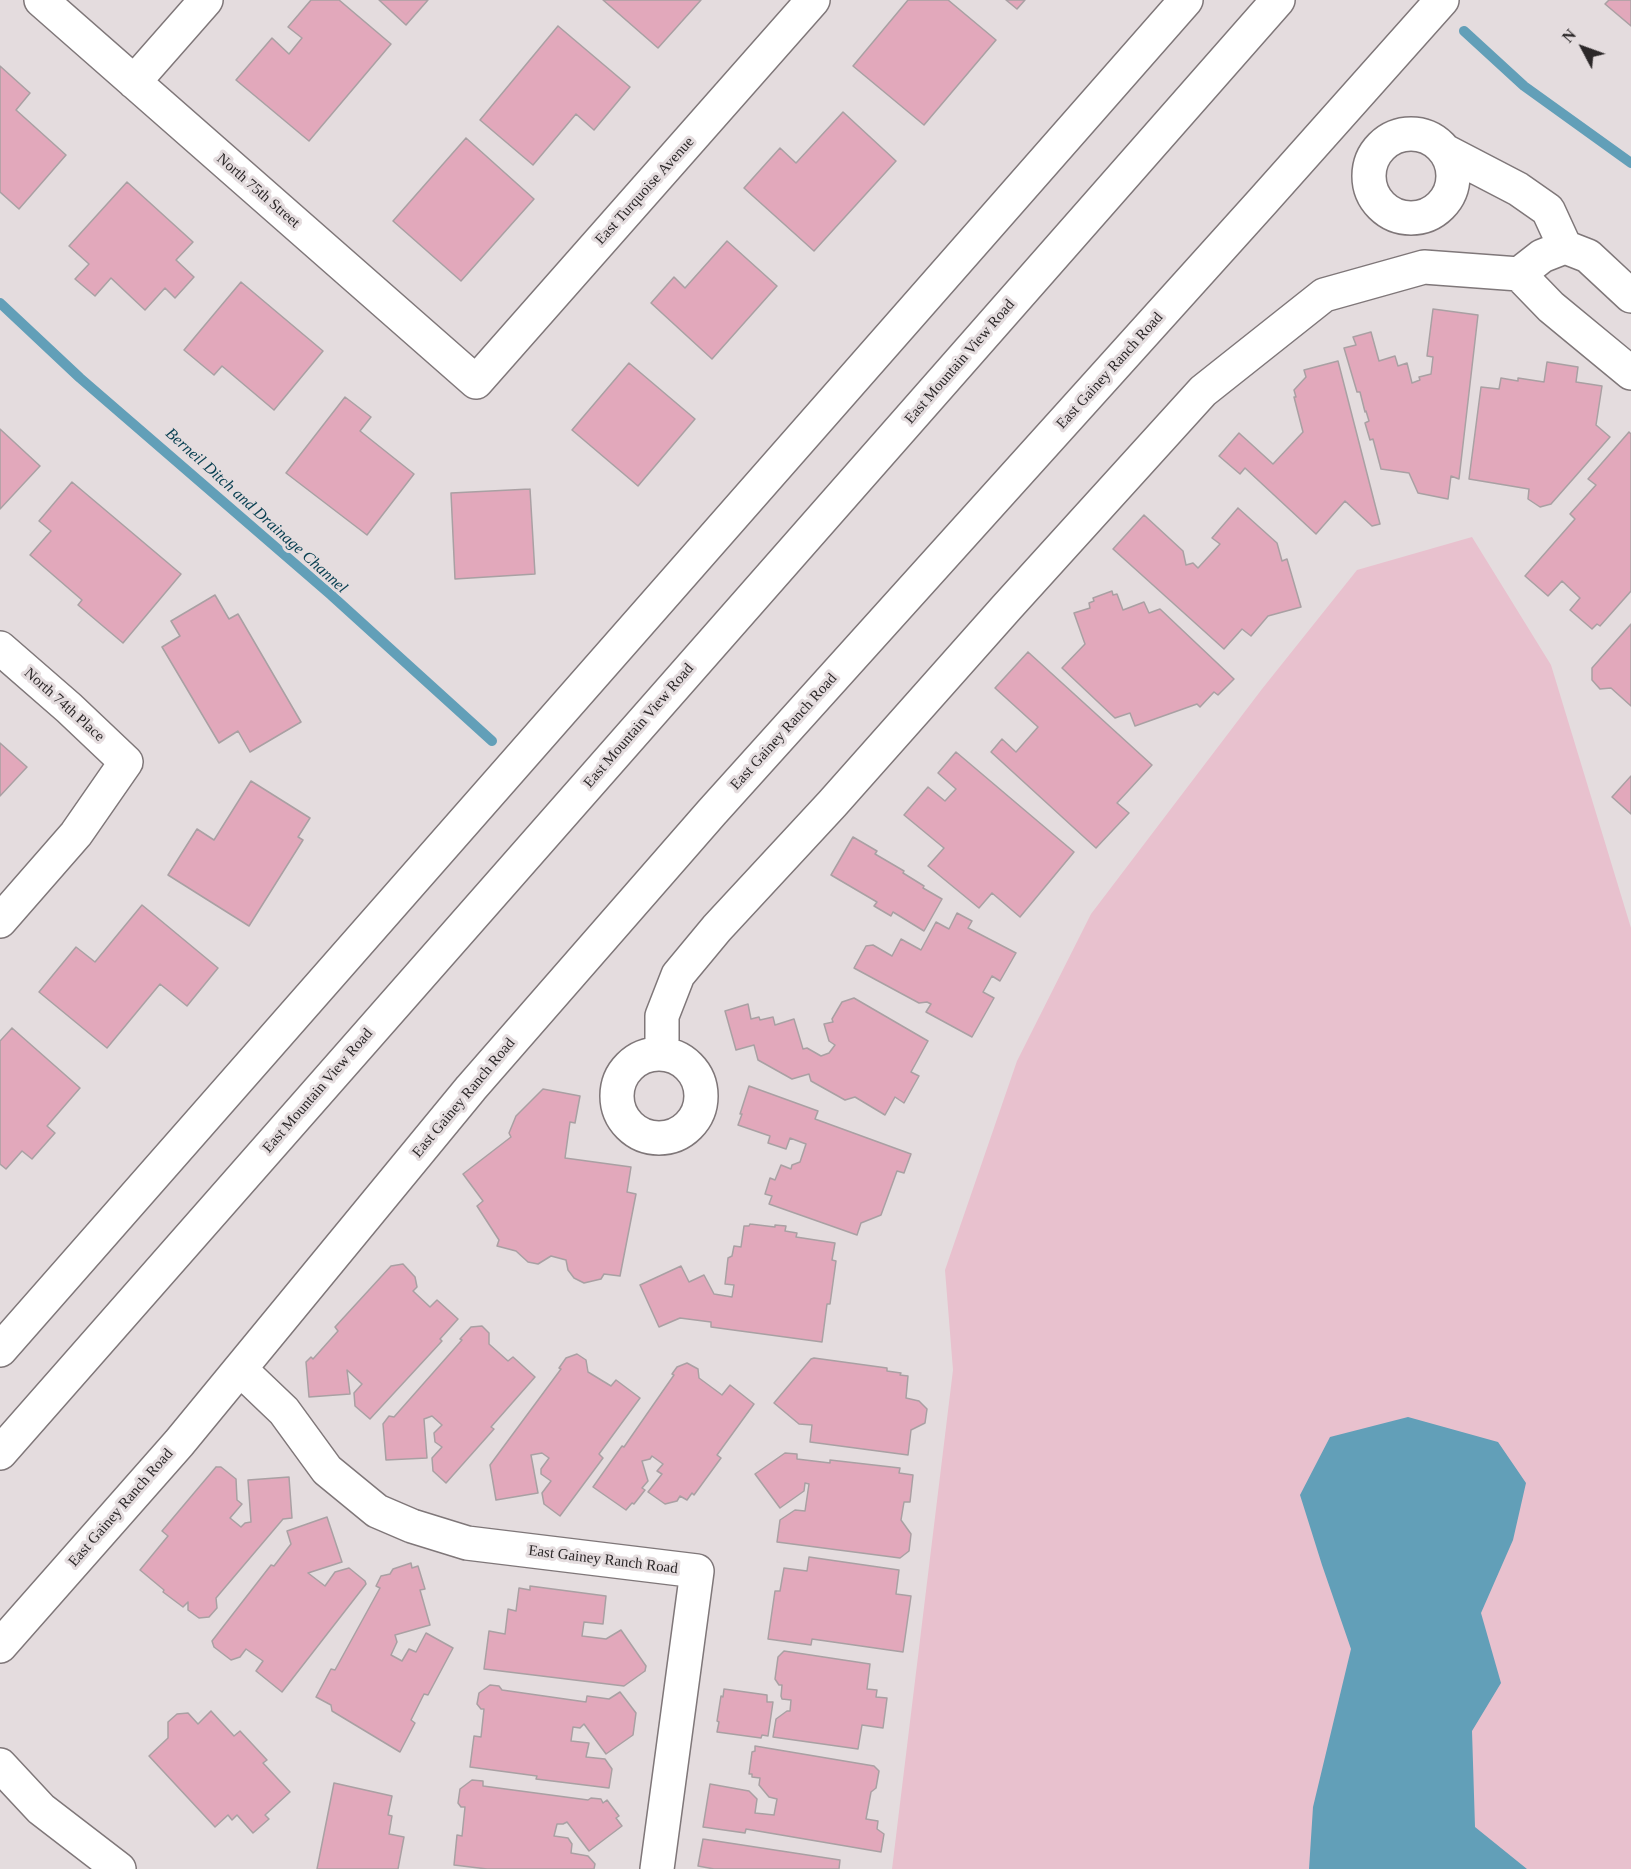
<!DOCTYPE html>
<html>
<head>
<meta charset="utf-8">
<style>
	body { margin:0 }
	#map { position:relative; width:1631px; height:1869px; overflow:hidden; background:#e4dcde; font-family:"Times New Roman",serif }
	canvas { display:block }
	.north { position:absolute; left:1553px; top:18px; width:60px; height:60px; -webkit-text-stroke:4px #e4dcde; paint-order:stroke; rotate:311deg; font-size:16px; font-weight:700; line-height:24px; text-align:center; color:#2c2829 }
	.north::after { content:''; display:block; margin:auto; width:21px; height:27px; background:#2c2829; clip-path:polygon(50% 0,100% 100%,50% 72%,0 100%) }
</style>
</head>
<body>
<div id="map">
<canvas width="1631" height="1869"></canvas>
<div class="north">N</div>
</div>
<script>
const g = document.querySelector('canvas').getContext('2d');
g.lineJoin = 'round';
function fill(path, color) { g.fillStyle = color; g.fill(path, 'evenodd'); }
const shape = rows => new Path2D(rows.map(r => 'M' + r).join(''));
function trace(path, color, width, dash) { g.strokeStyle = color; g.lineWidth = width; g.lineCap = dash ? 'butt' : 'round'; g.setLineDash(dash || []); g.stroke(path); }
function label(font, color, halo, rows, align = 'center') {
  g.font = font + ' "Times New Roman",serif'; g.lineWidth = 6; g.setLineDash([]); g.textBaseline = 'middle'; g.strokeStyle = halo; g.fillStyle = color; for (const [text, x, y, turn = 0] of rows) {
    g.save(); g.translate(x, y); g.rotate((+turn || 0) * Math.PI / 180); g.textAlign = isNaN(turn) ? turn : align; if (halo) g.strokeText(text, 0, 0); g.fillText(text, 0, 0); g.restore();
  }
}
fill(shape([
	[1472,537,1551,665,1631,928,1631,1869,892,1869,953,1370,945,1270,1017,1061,1091,914,1262,689,1357,570]
]), '#e8c1ce');
fill(shape([
	[1408,1417,1498,1442,1526,1483,1513,1540,1481,1613,1501,1683,1472,1731,1475,1827,1527,1869,1309,1869,1313,1807,1351,1649,1322,1565,1300,1495,1330,1437]
]), '#629fb8');
trace(shape([
	[1464,31,1524,86,1631,163],
	[0,303,80,378,331,595,492,741]
]), '#629fb8', 10);
const building = shape([
	[311,0,339,0,391,44,309,141,236,80,272,38,289,54,302,38,288,27,311,0],
	[379,0,428,0,406,25,379,0],
	[603,0,701,0,658,48,603,0],
	[908,0,948,0,996,40,924,125,853,66,908,0],
	[1006,0,1025,0,1017,9,1006,0],
	[1609,0,1631,0,1631,26,1605,4,1609,0],
	[558,26,630,87,594,130,576,114,533,165,480,120,558,26],
	[0,66,30,93,16,110,66,155,19,209,0,192,0,66],
	[843,112,896,161,814,251,744,188,780,148,796,163,843,112],
	[466,138,534,199,461,281,393,221,466,138],
	[127,182,193,242,176,260,194,277,175,298,165,288,145,310,111,278,95,296,75,279,89,264,69,246,127,182],
	[727,241,777,286,712,359,651,303,674,277,685,288,727,241],
	[241,282,323,351,274,410,222,366,214,375,184,350,241,282],
	[1433,309,1478,315,1459,479,1451,476,1448,499,1418,493,1409,473,1381,469,1373,439,1370,440,1365,423,1369,421,1366,411,1365,412,1360,392,1357,392,1344,348,1356,345,1353,337,1371,332,1379,361,1395,356,1398,366,1407,363,1412,383,1420,380,1419,377,1431,374,1433,357,1427,356,1433,309],
	[1338,361,1380,524,1372,526,1345,501,1316,534,1245,468,1240,474,1219,456,1239,433,1273,464,1303,432,1294,397,1296,397,1294,390,1306,377,1304,370,1338,361],
	[1547,362,1578,367,1576,382,1602,386,1596,425,1610,437,1551,504,1540,507,1528,499,1529,489,1469,479,1481,387,1499,389,1501,378,1518,381,1518,378,1544,382,1547,362],
	[629,363,695,419,638,486,572,430,629,363],
	[345,397,371,417,360,431,414,474,367,535,286,473,345,397],
	[0,429,40,466,0,509,0,429],
	[1629,432,1631,434,1631,591,1600,626,1597,624,1592,629,1570,610,1580,598,1562,581,1548,596,1525,576,1575,519,1570,514,1596,485,1588,479,1629,432],
	[72,482,181,574,123,643,78,605,82,600,30,555,51,531,39,521,72,482],
	[530,489,535,574,455,579,451,493,530,489],
	[1238,508,1277,543,1282,561,1287,559,1301,607,1268,616,1251,636,1242,629,1224,649,1113,549,1144,515,1183,551,1186,565,1193,563,1198,568,1220,544,1212,538,1238,508],
	[1112,591,1113,595,1117,594,1123,610,1144,602,1149,613,1160,609,1234,679,1218,695,1214,692,1200,707,1197,704,1135,726,1130,713,1115,718,1062,668,1085,644,1074,613,1090,608,1089,603,1094,601,1093,598,1112,591],
	[215,595,229,619,238,614,301,722,250,752,238,731,219,743,162,647,180,636,171,621,215,595],
	[1631,624,1631,706,1611,688,1600,689,1592,680,1592,668,1631,624],
	[1028,652,1152,765,1117,803,1129,813,1096,848,991,752,1002,739,1016,752,1038,727,995,688,1028,652],
	[0,743,27,767,0,796,0,743],
	[956,752,1074,852,1020,917,992,893,979,908,928,866,944,848,904,815,928,787,945,801,956,789,938,773,956,752],
	[1631,776,1631,814,1612,797,1631,776],
	[251,781,310,818,298,837,303,840,249,926,168,875,197,829,214,840,251,781],
	[853,837,877,851,875,854,904,871,903,873,924,886,923,888,942,899,924,931,893,912,891,916,874,906,877,902,831,875,853,837],
	[142,905,218,968,187,1006,160,984,107,1048,39,992,76,947,95,962,142,905],
	[957,913,972,921,968,928,1016,953,1000,981,992,976,983,992,994,998,972,1037,926,1012,931,1004,927,1002,919,1003,854,968,866,946,873,945,892,956,901,939,921,950,936,922,949,929,957,913],
	[854,998,928,1041,911,1072,919,1076,904,1103,895,1097,885,1115,855,1097,845,1100,811,1081,809,1074,792,1079,758,1060,754,1045,736,1050,725,1011,748,1004,751,1019,759,1017,760,1020,773,1017,775,1025,794,1019,803,1049,807,1048,821,1056,829,1053,835,1045,829,1041,824,1024,833,1022,832,1019,842,1002,854,998],
	[12,1028,80,1088,47,1126,55,1133,32,1159,22,1151,6,1169,0,1164,0,1041,12,1028],
	[749,1086,818,1111,815,1119,911,1154,904,1173,897,1171,881,1215,861,1223,857,1235,769,1204,772,1196,765,1194,770,1178,775,1180,781,1165,791,1169,792,1165,800,1162,806,1144,790,1138,786,1149,768,1143,770,1136,738,1125,742,1114,740,1114,749,1086],
	[543,1089,580,1096,575,1123,570,1122,565,1158,631,1167,627,1192,636,1194,620,1276,604,1274,601,1279,584,1283,574,1278,568,1270,566,1260,551,1256,538,1264,528,1262,516,1251,497,1246,499,1240,477,1206,483,1201,463,1174,511,1137,509,1133,516,1116,543,1089],
	[750,1224,775,1227,775,1225,786,1226,785,1231,797,1233,796,1237,835,1243,832,1260,836,1261,830,1304,827,1304,822,1342,711,1327,711,1322,680,1318,659,1327,640,1285,681,1266,689,1282,704,1275,714,1294,732,1297,734,1285,725,1284,728,1258,732,1256,734,1246,741,1247,744,1226,749,1226,750,1224],
	[403,1264,415,1277,417,1287,413,1291,430,1307,437,1300,458,1319,440,1339,442,1341,370,1419,355,1406,354,1393,362,1384,347,1370,350,1394,309,1397,306,1362,311,1357,313,1359,338,1331,335,1327,391,1266,403,1264],
	[482,1326,489,1333,489,1344,508,1361,513,1357,535,1377,491,1427,494,1429,446,1483,433,1471,432,1458,442,1447,435,1442,434,1433,442,1425,432,1416,424,1419,427,1458,386,1460,383,1424,389,1416,394,1417,462,1340,460,1339,471,1327,482,1326],
	[577,1354,586,1360,588,1372,611,1386,616,1380,640,1398,599,1454,603,1458,560,1516,544,1504,542,1493,551,1481,541,1474,541,1469,549,1458,542,1453,531,1455,538,1493,496,1500,490,1465,561,1369,559,1368,566,1358,577,1354],
	[814,1358,887,1368,887,1371,901,1373,900,1375,908,1376,906,1398,919,1401,927,1409,925,1423,911,1430,908,1455,810,1442,812,1425,799,1424,774,1403,811,1359,814,1358],
	[687,1363,698,1369,699,1378,722,1395,730,1385,754,1404,717,1455,721,1458,694,1495,692,1493,687,1500,680,1496,677,1501,665,1504,648,1492,662,1474,657,1471,663,1464,652,1456,650,1459,642,1461,648,1481,642,1488,645,1490,634,1504,632,1503,626,1510,593,1487,622,1446,624,1447,674,1375,672,1374,677,1367,687,1363],
	[785,1453,797,1454,797,1459,830,1463,830,1460,900,1468,899,1473,913,1475,910,1502,904,1502,901,1520,911,1534,909,1551,900,1558,777,1542,780,1520,795,1510,805,1511,809,1484,805,1483,804,1491,780,1508,755,1474,785,1453],
	[216,1467,221,1467,236,1479,237,1500,242,1504,230,1518,241,1527,245,1523,251,1522,248,1480,289,1477,292,1518,283,1519,216,1598,217,1608,209,1617,199,1618,188,1610,188,1602,183,1607,163,1592,164,1590,140,1570,168,1536,162,1531,216,1467],
	[327,1517,342,1562,308,1573,325,1586,335,1572,349,1568,365,1581,366,1584,282,1692,256,1671,263,1661,246,1649,240,1657,231,1660,214,1647,212,1641,271,1565,274,1566,291,1544,287,1531,327,1517],
	[809,1557,899,1570,896,1594,911,1596,903,1652,812,1639,811,1645,768,1639,775,1591,780,1591,784,1568,807,1571,809,1557],
	[411,1563,412,1568,418,1566,425,1589,420,1590,430,1625,395,1635,397,1642,391,1655,402,1661,409,1649,416,1652,426,1633,453,1648,428,1695,424,1694,411,1720,415,1723,400,1752,332,1711,331,1705,316,1697,331,1669,335,1670,380,1588,376,1586,381,1576,390,1574,393,1569,411,1563],
	[530,1586,606,1596,603,1624,584,1622,582,1636,606,1639,621,1630,646,1666,645,1671,624,1686,484,1669,489,1631,505,1634,508,1609,516,1611,519,1588,530,1590,530,1586],
	[784,1651,870,1664,867,1689,877,1690,876,1697,887,1698,883,1728,862,1725,858,1749,773,1737,776,1719,787,1711,790,1711,791,1700,782,1699,781,1696,782,1685,779,1685,775,1679,778,1657,784,1651],
	[490,1685,499,1686,502,1690,586,1702,587,1696,609,1699,620,1692,636,1713,633,1735,606,1754,584,1724,580,1728,573,1727,571,1741,589,1743,586,1757,605,1759,612,1769,609,1788,536,1779,537,1776,470,1767,474,1736,481,1737,484,1709,481,1709,477,1704,479,1693,490,1685],
	[724,1689,767,1695,767,1702,773,1702,768,1736,762,1735,761,1738,717,1732,719,1722,717,1721,721,1696,723,1697,724,1689],
	[211,1711,234,1736,240,1731,267,1760,263,1763,290,1792,265,1815,269,1819,253,1833,237,1815,232,1820,228,1815,215,1827,149,1756,168,1738,168,1722,177,1714,188,1713,198,1724,211,1711],
	[755,1746,874,1766,879,1771,876,1788,871,1792,866,1819,878,1821,877,1829,884,1834,881,1852,746,1829,745,1833,703,1827,710,1784,749,1791,757,1799,755,1813,774,1815,777,1799,769,1797,759,1785,760,1778,752,1777,752,1774,749,1774,752,1752,755,1751,755,1746],
	[472,1780,483,1781,483,1786,588,1800,591,1798,601,1799,603,1803,607,1800,619,1816,616,1818,622,1826,589,1851,567,1822,563,1824,557,1824,554,1836,568,1838,572,1844,571,1853,588,1856,595,1864,594,1869,487,1869,454,1865,457,1835,462,1836,465,1807,461,1807,458,1803,460,1789,472,1780],
	[334,1783,392,1796,388,1815,392,1816,389,1834,404,1837,398,1869,317,1869,334,1783],
	[703,1839,840,1860,839,1869,714,1869,698,1866,703,1839]
]);
fill(building, '#e2a8bb');
trace(building, '#a9a0a3', 1.5);
const minor = shape([
	[41,0,476,382,813,0],
	[134,82,206,0],
	'1369 176a42 42 0 1 1 84 0a42 42 0 1 1-84 0Z',
	[1445,151,1518,189,1548,210,1565,247],
	[1519,274,1542,256,1565,247,1588,256,1631,296],
	[0,648,69,708,126,762,76,834,0,921],
	[662,1054,662,1016,678,975,717,928,832,804,1007,607,1203,391,1324,295,1424,267,1519,274,1551,307,1631,373],
	'617 1096a42 42 0 1 1 84 0a42 42 0 1 1-84 0Z',
	[240,1369,284,1411,327,1470,377,1511,412,1526,467,1543,697,1571,657,1869],
	[0,1646,179,1443,471,1088,712,812,1262,202,1442,0],
	[0,1765,41,1809,119,1869]
]);
const major = shape([
	[0,1350,1186,0],
	[0,1453,1278,0]
]);
trace(minor, '#7f7779', 36);
trace(major, '#7f7779', 36);
trace(minor, '#fff', 33);
trace(major, '#fff', 33);
label('15px', '#2c2829', '#e4dcde', [
	["North 75th Street",258,191,41],
	["East Turquoise Avenue",645,191,-48],
	["East Mountain View Road",960,362,-49],
	["East Gainey Ranch Road",1110,371,-48],
	["North 74th Place",64,705,42],
	["East Mountain View Road",639,726,-49],
	["East Gainey Ranch Road",784,732,-48],
	["East Mountain View Road",318,1091,-49],
	["East Gainey Ranch Road",464,1098,-50],
	["East Gainey Ranch Road",121,1508,-49],
	["East Gainey Ranch Road",603,1560,7]
]);
label('italic 16px', '#053d4f', '#e4dcde', [
	["Berneil Ditch and Drainage Channel",256,511,42]
]);
</script>
</body>
</html>
